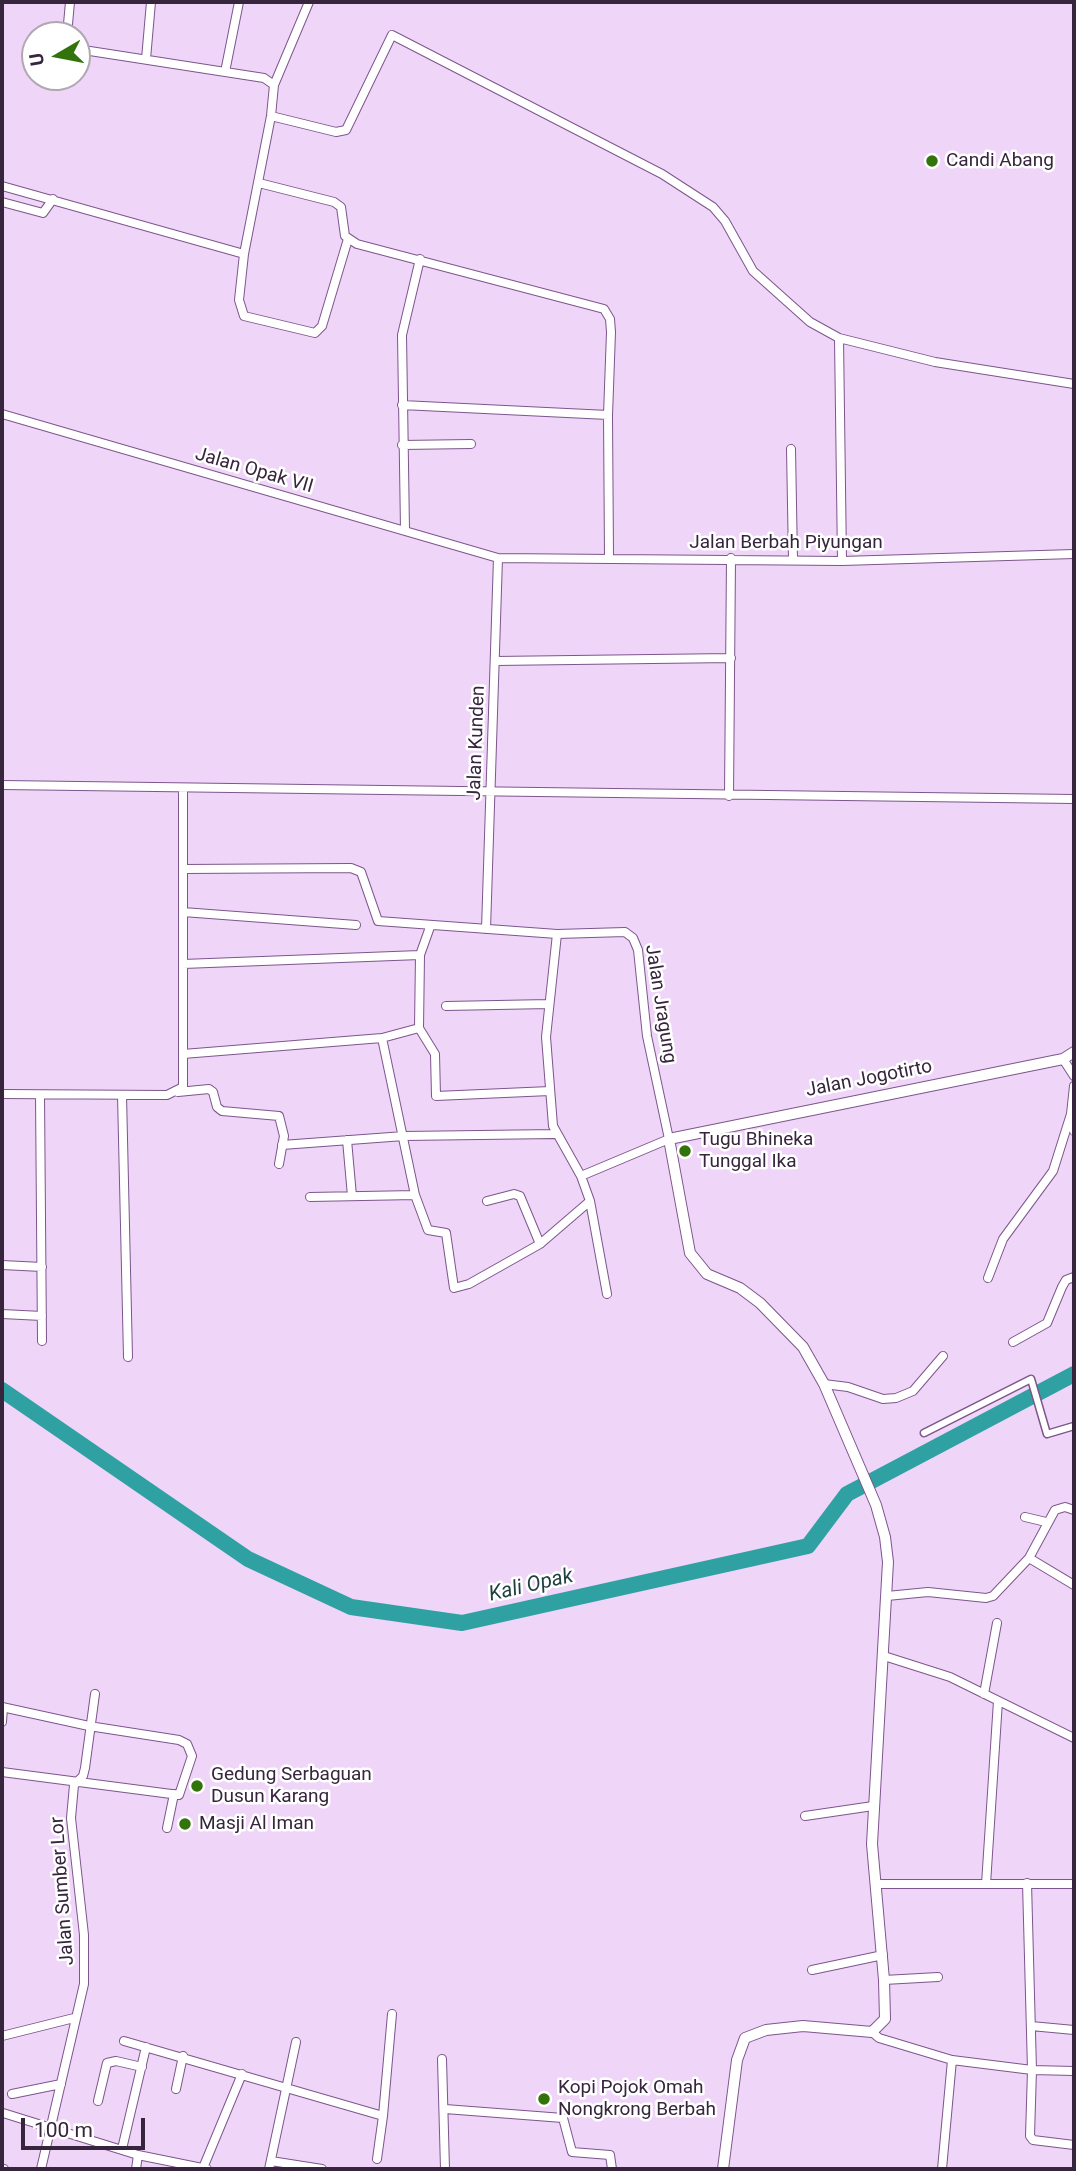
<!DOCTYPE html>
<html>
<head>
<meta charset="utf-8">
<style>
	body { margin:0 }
	#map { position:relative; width:1076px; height:2171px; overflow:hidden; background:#efd5f8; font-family:Roboto,sans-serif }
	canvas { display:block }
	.frame { position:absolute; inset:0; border:4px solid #36253c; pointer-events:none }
	.north { position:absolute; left:21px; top:21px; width:70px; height:70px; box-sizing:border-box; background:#fff; border:2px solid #afa8b1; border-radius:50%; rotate:260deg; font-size:19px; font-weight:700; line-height:28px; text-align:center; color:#36253c }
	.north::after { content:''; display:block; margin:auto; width:24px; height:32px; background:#33730b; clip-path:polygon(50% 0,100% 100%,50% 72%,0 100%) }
	.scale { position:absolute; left:21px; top:2118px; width:124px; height:32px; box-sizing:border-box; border:4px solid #36253c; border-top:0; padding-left:9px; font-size:21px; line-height:24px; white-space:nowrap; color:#36253c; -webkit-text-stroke:5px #fff; paint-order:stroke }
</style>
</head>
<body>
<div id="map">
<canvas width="1076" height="2171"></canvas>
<div class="frame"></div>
<div class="north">U</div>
<div class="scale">100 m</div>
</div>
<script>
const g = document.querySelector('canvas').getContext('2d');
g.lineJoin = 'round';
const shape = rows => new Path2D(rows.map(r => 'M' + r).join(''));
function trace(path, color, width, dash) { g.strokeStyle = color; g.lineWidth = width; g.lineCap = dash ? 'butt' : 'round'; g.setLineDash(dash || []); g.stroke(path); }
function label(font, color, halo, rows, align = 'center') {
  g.font = font + ' Roboto,sans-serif'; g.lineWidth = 5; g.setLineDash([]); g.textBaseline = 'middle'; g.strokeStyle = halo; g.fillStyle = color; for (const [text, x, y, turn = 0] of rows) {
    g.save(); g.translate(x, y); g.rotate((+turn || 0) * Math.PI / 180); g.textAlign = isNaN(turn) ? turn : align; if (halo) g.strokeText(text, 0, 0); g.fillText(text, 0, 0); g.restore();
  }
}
trace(shape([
	[2,1390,248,1559,351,1607,462,1623,808,1546,847,1494,1074,1374]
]), '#30a1a3', 16);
const pedestrian = shape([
	[924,1433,1031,1379,1047,1434,1074,1426]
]);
const minor = shape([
	[67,35,70,2],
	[146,59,151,2],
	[225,72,239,2],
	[274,85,309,2],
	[271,116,336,132,346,130,392,35,662,174,713,207,725,221,753,271,810,322,839,338,935,362,1074,384],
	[259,183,334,202,341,207,345,236,357,244,604,309,610,319,611,332,608,415,609,558],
	[2,186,244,254,271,116,274,85,264,78,77,49],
	[2,202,43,213,53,199],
	[244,254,239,300,244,316,315,333,322,326,348,239],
	[839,338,842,561],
	[402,405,608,415],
	[2,414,498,558,842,561,1074,554],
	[402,445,471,444],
	[791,449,793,560],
	[405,530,402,335,420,259],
	[495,661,731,658],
	[2,785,1074,799],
	[729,796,731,558],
	[183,869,351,868,361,872,378,921,557,934,625,932,633,938,638,950,647,1036,669,1139,581,1176],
	[183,912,356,925],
	[486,929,498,558],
	[183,964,420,955],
	[446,1006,549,1004],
	[419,1028,435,1054,436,1096,550,1091],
	[382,1038,415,1195,428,1230,446,1233,454,1288,469,1284,540,1244,590,1201,581,1176,553,1126,546,1037,557,934],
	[183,1054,382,1038,419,1028,420,955,430,927],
	[1063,1059,1074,1076],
	[1074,1086,1071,1114,1074,1131],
	[178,1092,209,1089,213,1092,217,1107,222,1111,279,1116,284,1136,279,1164],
	[2,1094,167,1095,183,1087,183,788],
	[40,1095,42,1341],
	[122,1095,128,1357],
	[347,1140,352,1196],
	[282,1145,404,1136,555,1134],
	[310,1197,415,1195],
	[487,1201,514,1194,520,1196,540,1244],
	[590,1201,607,1294],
	[2,1265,42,1267],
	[988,1278,1003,1239,1053,1171,1071,1114],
	[2,1314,42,1316],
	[1013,1342,1047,1323,1062,1287,1066,1280,1074,1277],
	[824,1384,848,1387,883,1399,896,1398,913,1391,943,1356],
	[1025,1517,1046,1522],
	[1029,1558,1074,1585],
	[887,1596,928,1592,986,1598,993,1596,1029,1558,1055,1510,1065,1507,1074,1510],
	[884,1656,950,1677,1074,1738],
	[984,1694,997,1623],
	[2,1707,89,1726,179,1740,187,1744,192,1756,179,1795,2,1772],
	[2,1722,3,1707],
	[805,1816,873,1806],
	[167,1828,174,1794],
	[1027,1883,1032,2070,1030,2136,1033,2140,1074,2145],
	[875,1884,1074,1884],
	[986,1884,998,1701],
	[812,1970,883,1955],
	[884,1980,938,1977],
	[1031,2026,1074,2030],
	[872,2032,879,2038,952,2060,1032,2070,1074,2071],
	[2,2036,74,2018],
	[124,2041,383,2116,377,2159],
	[442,2059,445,2169],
	[176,2089,183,2056],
	[12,2094,61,2084],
	[98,2101,107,2063,116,2061,142,2067],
	[445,2109,563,2118,572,2152,610,2155,612,2169],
	[3,2113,138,2155,207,2169],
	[383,2116,392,2014],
	[122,2149,146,2047],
	[271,2161,322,2169],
	[203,2168,242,2074],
	[2,2169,4,2169],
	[41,2169,84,1984,84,1935,71,1818,74,1785,83,1776,85,1768,95,1694],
	[136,2169,138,2155],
	[269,2169,296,2042],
	[942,2169,952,2060]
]);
const tertiary = shape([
	[723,2169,737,2060,745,2038,766,2030,803,2026,872,2032,885,2019,884,1980,872,1844,888,1562,885,1537,876,1505,824,1384,803,1347,760,1303,740,1288,707,1274,690,1253,669,1139,1063,1059,1074,1052]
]);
trace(pedestrian, '#7d568b', 9);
trace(minor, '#7d568b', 10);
trace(tertiary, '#7d568b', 12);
trace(pedestrian, '#fff', 6);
trace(minor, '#fff', 8);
trace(tertiary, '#fff', 10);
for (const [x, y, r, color] of [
	[932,161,7,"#33730b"],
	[685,1151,7,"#33730b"],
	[197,1786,7,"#33730b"],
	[185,1824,7,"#33730b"],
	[544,2099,7,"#33730b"]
]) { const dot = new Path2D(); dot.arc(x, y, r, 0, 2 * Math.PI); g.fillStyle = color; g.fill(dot); trace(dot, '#fff', 2.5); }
label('19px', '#36253c', '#fff', [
	["Candi Abang",946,161],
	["Tugu Bhineka",699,1140],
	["Tunggal Ika",699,1162],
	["Gedung Serbaguan",211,1775],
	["Dusun Karang",211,1797],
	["Masji Al Iman",199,1824],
	["Kopi Pojok Omah",558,2088],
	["Nongkrong Berbah",558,2110]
], 'left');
label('19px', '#36253c', '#fff', [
	["Jalan Opak VII",254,471,16],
	["Jalan Berbah Piyungan",786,543],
	["Jalan Kunden",477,743,-88],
	["Jalan Jragung",660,1004,81],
	["Jalan Jogotirto",869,1079,-11],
	["Jalan Sumber Lor",63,1891,-94]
]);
label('italic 21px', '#1e3f3f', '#fff', [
	["Kali Opak",531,1586,-13]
]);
</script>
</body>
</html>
